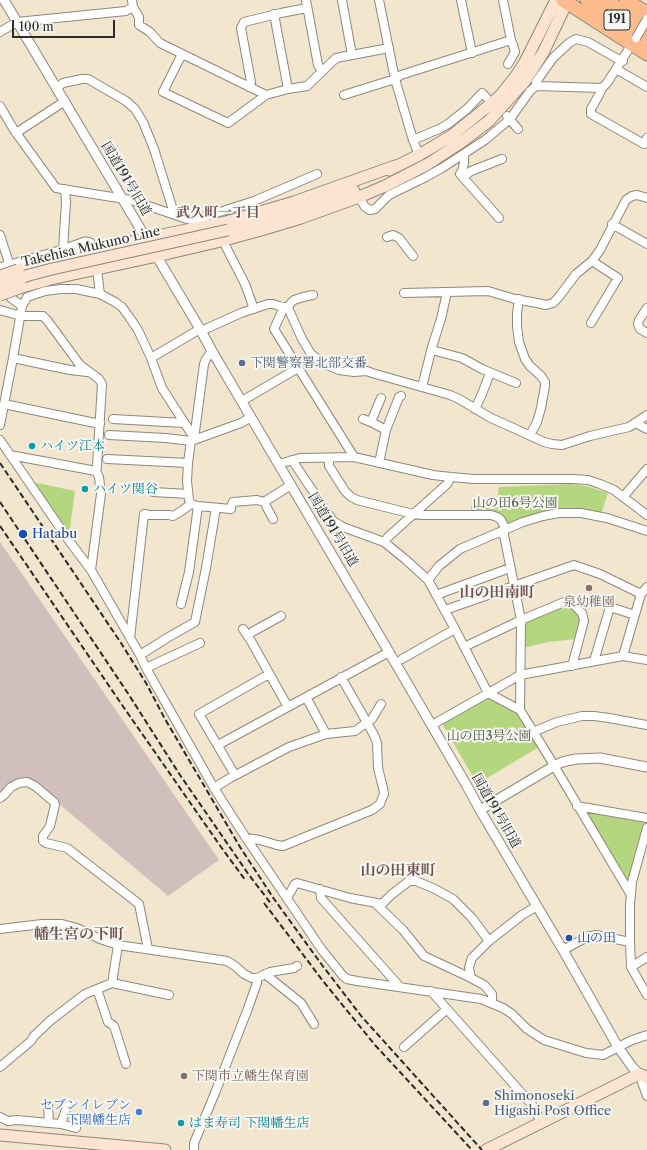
<!DOCTYPE html>
<html>
<head>
<meta charset="utf-8">
<style>
	body { margin:0 }
	#map { position:relative; width:647px; height:1150px; overflow:hidden; background:#f2e6cf; font-family:"Libre Caslon Text",serif }
	canvas { display:block }
	.scale { position:absolute; left:12px; top:20px; width:103px; height:18px; box-sizing:border-box; border:2px solid #2b2b2b; border-top:0; padding-left:5px; font-size:12px; line-height:14px; white-space:nowrap; color:#2b2b2b; -webkit-text-stroke:3px #f6f6f2; paint-order:stroke }
</style>
</head>
<body>
<div id="map">
<canvas width="647" height="1150"></canvas>
<div class="scale">100 m</div>
</div>
<script>
const g = document.querySelector('canvas').getContext('2d');
g.lineJoin = 'round';
function fill(path, color) { g.fillStyle = color; g.fill(path, 'evenodd'); }
const shape = rows => new Path2D(rows.map(r => 'M' + r).join(''));
function trace(path, color, width, dash) { g.strokeStyle = color; g.lineWidth = width; g.lineCap = dash ? 'butt' : 'round'; g.setLineDash(dash || []); g.stroke(path); }
function label(font, color, halo, rows, align = 'center') {
  g.font = font + ' "Libre Caslon Text","Noto Serif JP",serif'; g.lineWidth = 4; g.setLineDash([]); g.textBaseline = 'middle'; g.strokeStyle = halo; g.fillStyle = color; for (const [text, x, y, turn = 0] of rows) {
    g.save(); g.translate(x, y); g.rotate((+turn || 0) * Math.PI / 180); g.textAlign = isNaN(turn) ? turn : align; if (halo) g.strokeText(text, 0, 0); g.fillText(text, 0, 0); g.restore();
  }
}
fill(shape([
	[0,542,219,860,168,896,57,802,30,782,0,795]
]), '#d1bfbe');
fill(shape([
	[33,482,75,491,69,535],
	[571,484,586,486,608,493,601,514,538,514,507,524,504,522,471,513,471,506,497,504,499,487],
	[563,604,576,610,581,620,576,639,548,642,527,647,525,645,525,622],
	[487,697,519,714,539,747,477,784,442,723],
	[587,810,643,820,645,824,629,881,626,881,585,814]
]), '#b4d67e');
const minor = shape([
	[132,0,133,7,139,17,139,25,150,32,160,43,266,95,288,89,307,86,336,58,389,48],
	[306,0,318,65,322,71],
	[342,0,352,55],
	[379,0,395,79,413,140,419,155],
	[461,0,472,53],
	[503,0,511,40,513,45,515,52,508,64],
	[274,14,288,89],
	[0,32,17,22,126,11,133,7],
	[634,41,607,83,602,88,600,93,591,109,591,114,644,144,647,138],
	[182,54,163,92,228,123,266,95],
	[616,69,647,87],
	[536,86,536,82,553,58,569,43,576,39,588,42,616,58,623,61],
	[249,87,251,82,241,28,244,22,281,13,307,8],
	[56,88,63,83,82,79,88,79,126,101,135,109,143,122,154,149,172,207,173,214],
	[344,95,395,79,401,75,511,40],
	[0,106,14,130,56,188,131,200,187,219,193,220,198,219,254,201,317,174],
	[507,116,518,129],
	[16,133,65,101],
	[413,140,439,129,448,124,467,109,482,93,486,97],
	[464,154,464,163,462,171,460,174,499,218],
	[463,177,471,171,502,159],
	[359,197,365,207,370,210,375,209,389,195,426,177,442,168,485,140,510,119,530,91,536,86,602,88],
	[612,224,647,244],
	[0,235,8,260,8,271],
	[387,237,393,235,399,238,413,256],
	[225,245,245,284,254,309],
	[63,250,66,202,65,189],
	[97,269,100,294],
	[9,288,9,294,11,298,22,306],
	[404,293,488,291,515,299,537,303,546,305,553,303,558,298,576,274,592,261,600,250,626,200,632,196,637,195,647,198],
	[519,299,517,313,517,326,519,342,525,359,530,366,541,376,545,382,545,386,541,408,537,422,530,435],
	[284,307,274,329,354,457],
	[287,308,290,304,294,300,303,297,313,295],
	[647,308,639,320,638,324,640,329,647,333],
	[0,310,21,316,43,316,47,320,80,365,99,379,102,384,97,466,96,471,99,477,101,494,91,570],
	[591,323,618,278,592,261],
	[201,331,241,313,268,304,273,304,279,306,287,308,289,310,302,339,311,354,325,364,339,370,354,372,367,371,372,373,450,395,459,399,491,418,520,431,544,442,552,444,562,445,590,436,629,427,647,415],
	[432,350,462,358,482,369,516,383],
	[13,358,70,370,87,372],
	[151,358,200,329],
	[422,387,432,347,441,319,447,292],
	[242,401,298,368],
	[4,404,100,424],
	[475,409,482,394,490,373],
	[113,419,184,423],
	[363,419,371,422,386,430],
	[371,422,381,398],
	[635,423,647,429],
	[0,425,13,358,22,306,25,301,27,297,45,291,61,289,76,289,100,294,115,302,122,307,130,318,138,330,151,358,162,388,191,433,195,435],
	[109,435,166,438,191,441],
	[194,439,204,364,206,359,212,351],
	[0,440,67,538,91,570,140,655,146,668,214,788,246,838,322,950,343,976,347,979,357,981,481,999,503,1008,512,1014,527,1029,544,1040,586,1053,603,1055,630,1041,647,1035],
	[10,455,96,471],
	[329,458,329,466,345,491,350,496,357,500,413,514,423,515,491,515,497,517,501,520,504,526,504,535,521,620,520,710],
	[107,459,188,463],
	[292,460,333,521,343,527,384,542,405,559,428,580,455,629,488,693,520,710,549,757,631,895],
	[379,463,386,430,399,397,401,396],
	[279,464,300,458,354,457,433,475,451,477,474,479,573,479,588,480,600,484,614,490,647,515],
	[153,492,188,494],
	[623,497,647,469],
	[264,502,273,519],
	[191,504,189,500,187,481,188,463,191,441,241,423,251,417],
	[191,504,198,506,231,509,231,507,233,502,257,500,264,502,291,485],
	[384,542,388,537,447,484,451,477],
	[428,580,439,566,460,549,523,522,543,516,559,513,581,513,607,518,647,531],
	[436,595,510,568],
	[181,604,189,572,198,506],
	[445,610,574,565,600,574,641,594],
	[243,629,251,641,288,707],
	[248,636,252,632,281,616],
	[130,638,144,514,149,515,169,515,173,516,180,512,191,504],
	[464,647,521,620,564,602,574,605,582,613,584,621,572,666],
	[140,655,167,638,195,622,206,568,216,508],
	[623,656,641,594,647,587],
	[402,659,455,629],
	[594,661,610,607,635,615],
	[146,668,200,643],
	[306,697,326,734],
	[432,725,520,675,623,656,647,660],
	[533,732,557,722,582,716,594,716,609,718,647,725],
	[218,745,389,652],
	[235,775,199,714,269,674],
	[214,788,230,778,289,747,326,734,355,731,372,719,381,704],
	[0,798,4,795,11,787,19,783,27,782,35,786,54,802,55,805,50,826,43,836,43,841,46,843,67,848,139,904,148,949],
	[577,806,647,818],
	[647,828,632,882,630,905,630,942,631,967,647,995],
	[246,838,260,840,277,845,283,846,372,810,380,804,384,794,383,788,378,768,377,743,374,735,341,677],
	[320,889,321,898,400,987],
	[287,898,295,884,297,883,350,898,382,904,391,895,409,881,416,881,435,889,453,899,472,918,489,941],
	[375,903,403,930,424,956,471,978,484,985,492,994,492,1003],
	[0,929,42,924,62,924,77,928,100,939,118,945,227,961,235,966,244,974,252,978,257,978,270,972,294,968,297,966],
	[563,950,587,937,596,935,630,942],
	[631,967,647,957],
	[265,974,301,1003,314,1024],
	[471,978,469,968,470,964,472,958,489,941,522,915,537,906],
	[112,983,169,995],
	[97,989,108,1022,114,1026,126,1064],
	[431,991,533,1106,541,1122],
	[404,1047,447,1009],
	[0,1067,31,1041,34,1036,51,1020,85,994,112,983,113,977,118,945],
	[639,1074,647,1096],
	[48,1105,49,1123],
	[0,1117,8,1121,17,1120,49,1123,61,1124,76,1128],
	[61,1124,67,1106],
	[194,1150,194,1143,197,1136,215,1093,247,1011,257,983,257,978]
]);
const tertiary = shape([
	[4,0,200,329,212,351,389,652,467,786,480,810,563,950,618,1047,633,1068,639,1074],
	[0,268,63,250,85,242,90,243,94,251],
	[480,810,554,766,562,762,576,759,600,758,647,767]
]);
const secondary = shape([
	[454,146,460,143,489,121,525,81,543,53,568,0],
	[389,170,419,155,451,136,476,116,500,96,516,76,525,62,556,0],
	[228,230,294,211,354,191],
	[18,270,147,238,226,222,294,202,395,166],
	[22,287,51,279,157,256,221,241,261,230,301,218,359,197,385,186,428,164,460,143],
	[0,1135,165,1150],
	[486,1150,639,1074,647,1077]
]);
const trunk = shape([
	[563,0,647,54],
	[587,0,647,39],
	[605,0,647,26],
	[626,0,647,13]
]);
trace(minor, '#8e887d', 10);
trace(tertiary, '#8e887d', 11);
trace(secondary, '#8e887d', 13);
trace(trunk, '#8e887d', 15);
trace(minor, '#fff', 8);
trace(tertiary, '#fff', 9);
trace(secondary, '#fde4d1', 11);
trace(trunk, '#fbbb8c', 13);
trace(shape([
	[0,463,121,643,146,683,165,719,240,847,274,899,322,965,362,1017,482,1150],
	[0,502,129,695,180,775,249,875,272,905],
	[0,526,120,702,221,847,246,881],
	[264,903,323,981,375,1045,472,1150]
]), '#2b2b2b', 2, [6, 3]);
const minorBridge = shape([
	[636,38,647,19]
]);
const secondaryBridge = shape([
	[0,276,18,270],
	[0,285,29,275,52,269,228,230],
	[0,295,22,287]
]);
trace(minorBridge, '#8e887d', 10, []);
trace(secondaryBridge, '#8e887d', 13, []);
trace(minorBridge, '#fff', 8);
trace(secondaryBridge, '#fde4d1', 11);
for (const [x, y, r, color] of [
	[242,363,4,"#5c6f8a"],
	[32,446,4,"#0f9aa8"],
	[85,489,4,"#0f9aa8"],
	[23,534,5,"#1a4fb4"],
	[589,588,4,"#8d6e63"],
	[569,938,4,"#1a4fb4"],
	[184,1076,4,"#8d6e63"],
	[486,1103,4,"#5c6f8a"],
	[139,1112,4,"#3f7fe0"],
	[181,1123,4,"#0f9aa8"]
]) { const dot = new Path2D(); dot.arc(x, y, r, 0, 2 * Math.PI); g.fillStyle = color; g.fill(dot); trace(dot, '#f6f6f2', 1.5); }
for (const [x, y, w] of [
	[617,20,26]
]) { const box = new Path2D(); box.roundRect(x - w / 2, y - 10, w, 20, 3); g.fillStyle = '#f6f6f2'; g.fill(box); trace(box, '#2b2b2b', 1); }
label('bold 12px', '#2b2b2b', null, [
	["191",617,20]
]);
label('13px', '#2b2b2b', '#f6f6f2', [
	["国道191号旧道",126,179,59],
	["Takehisa Mukuno Line",91,247,-13],
	["国道191号旧道",333,530,59],
	["国道191号旧道",496,811,60]
]);
label('13px', '#4e5e75', '#f6f6f2', [
	["下関警察署北部交番",250,363],
	["Shimonoseki",494,1096],
	["Higashi Post Office",494,1111]
], 'left');
label('13px', '#0d838f', '#f6f6f2', [
	["ハイツ江本",40,446],
	["ハイツ関谷",93,489],
	["はま寿司 下関幡生店",189,1123]
], 'left');
label('13px', '#4d5640', '#f6f6f2', [
	["山の田6号公園",515,503],
	["山の田3号公園",489,736]
]);
label('13px', '#164399', '#f6f6f2', [
	["Hatabu",32,534],
	["山の田",577,938]
], 'left');
label('13px', '#785e54', '#f6f6f2', [
	["泉幼稚園",589,602],
	["下関市立幡生保育園",192,1076,"left"]
]);
label('13px', '#366cbe', '#f6f6f2', [
	["セブンイレブン",131,1105],
	["下関幡生店",131,1120]
], 'right');
label('bold 14px', '#735450', '#f6f6f2', [
	["武久町一丁目",218,213]
]);
label('bold 15px', '#735450', '#f6f6f2', [
	["山の田南町",497,593],
	["山の田東町",398,871],
	["幡生宮の下町",79,935]
]);
</script>
</body>
</html>
